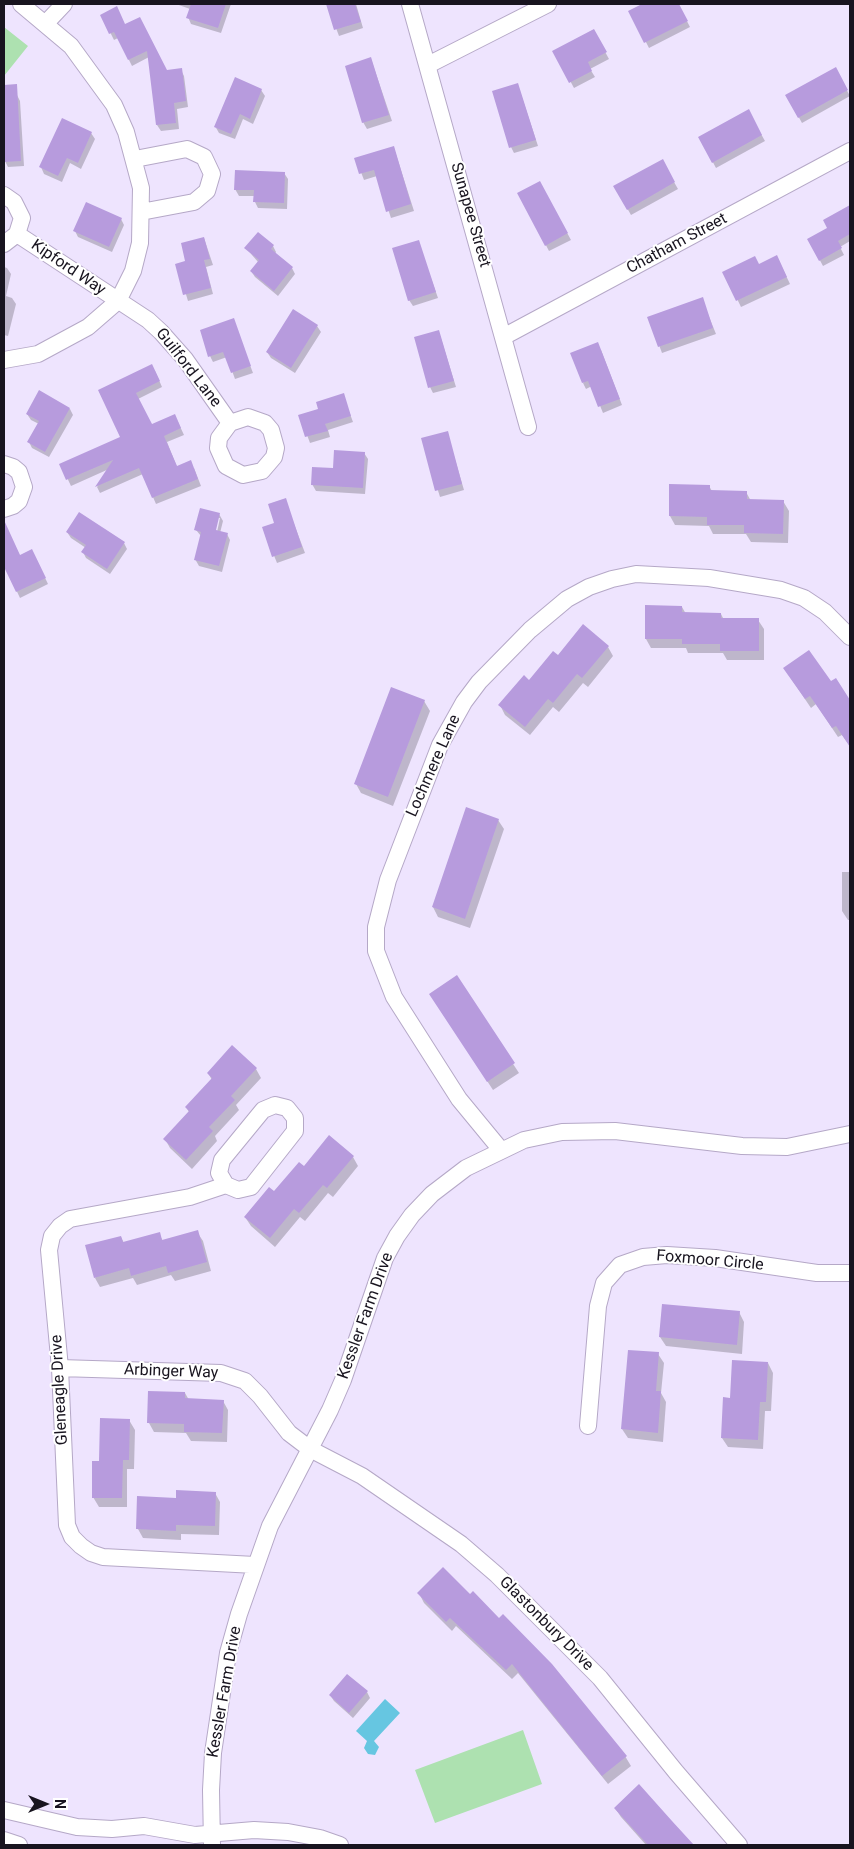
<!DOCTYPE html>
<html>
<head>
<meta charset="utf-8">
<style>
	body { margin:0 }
	#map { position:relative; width:854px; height:1849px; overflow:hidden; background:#eee4fe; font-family:Roboto,sans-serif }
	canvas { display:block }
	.frame { position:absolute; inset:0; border:5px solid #18141f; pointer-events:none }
	.north { position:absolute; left:20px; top:1779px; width:50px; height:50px; -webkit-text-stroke:4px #fff; paint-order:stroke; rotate:90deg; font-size:14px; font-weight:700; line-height:20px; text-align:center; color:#18141f }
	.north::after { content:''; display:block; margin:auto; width:18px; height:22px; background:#18141f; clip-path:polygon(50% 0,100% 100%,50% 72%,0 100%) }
</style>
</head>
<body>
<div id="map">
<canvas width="854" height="1849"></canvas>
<div class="frame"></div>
<div class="north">N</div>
</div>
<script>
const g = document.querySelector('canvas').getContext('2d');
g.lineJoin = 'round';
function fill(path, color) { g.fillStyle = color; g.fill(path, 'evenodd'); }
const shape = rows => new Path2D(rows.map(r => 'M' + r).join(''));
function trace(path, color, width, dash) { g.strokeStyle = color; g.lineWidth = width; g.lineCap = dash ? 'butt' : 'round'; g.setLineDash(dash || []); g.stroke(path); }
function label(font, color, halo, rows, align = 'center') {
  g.font = font + ' Roboto,sans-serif'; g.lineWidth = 4; g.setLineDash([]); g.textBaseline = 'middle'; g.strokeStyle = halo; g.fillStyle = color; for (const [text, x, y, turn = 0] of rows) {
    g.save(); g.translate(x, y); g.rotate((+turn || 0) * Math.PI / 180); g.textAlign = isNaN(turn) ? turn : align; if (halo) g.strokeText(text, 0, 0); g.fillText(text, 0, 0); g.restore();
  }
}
fill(shape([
	[4,27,28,46,4,76],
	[523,1730,542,1784,435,1823,415,1770]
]), '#ade1b0');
fill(shape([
	[385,1699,400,1713,374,1741,379,1747,375,1755,368,1754,364,1748,367,1741,356,1731]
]), '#66c6e1');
fill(shape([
	[176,4,231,4,221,33,191,24,188,17,190,9],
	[327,4,356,4,363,28,339,36],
	[645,4,652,4,654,9,664,4,678,4,690,27,649,48,630,11],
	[102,16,125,25,166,71,181,70,184,76,188,107,177,109,179,129,161,131,157,125,149,57,132,66,118,38,114,40],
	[593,30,609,59,590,69,595,77,574,88,554,51],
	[371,59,392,121,367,129,363,122],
	[835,69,850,96,802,123,787,96],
	[518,85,538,146,514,153,511,147],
	[261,90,265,96,253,124,243,119,235,139,219,133,215,126],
	[17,95,20,101,24,166,8,167,5,161,4,96],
	[748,111,765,141,716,168,700,138],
	[91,133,95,139,81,169,70,163,62,182,44,174,41,167],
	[394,148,414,211,391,218,377,176,364,180,356,159],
	[662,161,678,189,631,215,615,187],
	[284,173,288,179,287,209,258,208,255,202,255,196,239,196,235,189],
	[540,183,571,240,549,251,519,194],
	[850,207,850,241,840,247,844,255,823,266,809,240,829,229,824,221],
	[121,219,124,225,112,252,78,237,75,231],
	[204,238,213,265,206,267,213,294,188,301,177,265,187,262],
	[418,241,438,298,413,306,409,300],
	[273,246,276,252,275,254,292,268,295,274,278,296,255,277,251,271,258,262,246,248],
	[780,263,790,284,741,307,724,272],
	[4,267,7,268,11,274,6,296,12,298,16,304,8,336,4,335],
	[702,299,716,334,662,353,649,318],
	[294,311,317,326,321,332,295,373,271,358,267,352],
	[233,320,253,373,235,379,227,357,213,362,210,356],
	[439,332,456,387,433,393,430,387],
	[601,350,622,405,603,413,592,386,586,389,583,383],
	[155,371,162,387,138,399,152,425,178,422,184,435,167,442,177,467,194,468,201,486,156,504,143,474,100,493,97,487,109,469,71,486,61,465,122,438,99,391],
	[343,395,353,422,328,430,330,437,310,443,300,416,319,410],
	[70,409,73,415,49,457,32,448,29,442,39,424,31,420,27,414],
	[447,432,464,490,440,497,422,439],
	[364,453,368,459,365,494,316,491,312,484],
	[709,486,712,491,746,492,751,501,783,501,789,511,788,543,751,542,746,534,713,534,709,526,675,525,670,516],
	[285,500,305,553,277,563,263,528,276,524],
	[219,514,223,521,220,533,227,534,230,540,222,572,199,566,195,559,201,536,196,530],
	[218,518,220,518,216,537,213,536],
	[67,532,124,543,127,549,110,574,86,558,83,552,86,548,71,538],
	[12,540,20,556,35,557,48,584,20,598,4,564,4,544],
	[682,607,686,614,721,614,724,620,758,620,764,629,764,660,727,660,723,653,688,653,686,648,651,648,646,639],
	[608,647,613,656,588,687,583,683,559,712,553,707,530,735,505,715,500,705,558,656],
	[790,677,830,683,835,680,850,702,850,746,842,735,838,737,816,704,811,708],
	[424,701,430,711,393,806,361,793,356,784],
	[498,820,504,829,470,928,438,917,433,907],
	[849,835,850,835,850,920,848,920,842,911,842,872,849,872],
	[456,977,519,1073,493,1090,436,1003],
	[256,1069,261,1078,236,1105,239,1110,215,1136,217,1141,192,1169,170,1148,165,1139,189,1112,186,1107,212,1080,208,1073],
	[353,1157,358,1166,333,1197,328,1193,305,1221,300,1217,275,1247,251,1226,245,1217,304,1167],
	[197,1232,203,1241,211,1271,175,1281,171,1275,137,1285,133,1278,100,1287,95,1278,121,1237,124,1243,159,1234,163,1241],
	[739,1312,744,1322,742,1354,666,1346,660,1337],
	[658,1354,664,1363,661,1393,666,1402,663,1442,628,1438,622,1429],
	[768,1363,773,1373,771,1411,765,1411,763,1449,728,1447,722,1438,724,1399,731,1399],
	[185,1393,189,1400,223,1401,228,1410,227,1442,191,1441,186,1433,154,1432,149,1423],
	[129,1420,135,1430,134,1469,127,1469,127,1507,99,1507,93,1497,100,1462],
	[215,1493,220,1502,219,1535,181,1534,181,1540,143,1538,138,1529,177,1499],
	[443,1569,625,1756,631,1766,608,1784,518,1673,512,1679,456,1626,452,1631,424,1603,419,1593],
	[367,1692,370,1698,353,1718,334,1701,330,1695],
	[639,1786,692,1845,646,1845,621,1817,615,1808]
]), '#0003');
fill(shape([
	[191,4,226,4,218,28,186,18],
	[326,4,355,4,361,22,334,30],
	[642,4,679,4,688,21,644,43,628,11],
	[117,6,125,24,140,17,167,70,182,68,186,101,174,103,176,123,156,125,147,51,128,60,114,32,109,34,100,15],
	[594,29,607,52,588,62,592,71,569,83,552,51],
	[371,57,389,115,362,123,345,66],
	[836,67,848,90,798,118,785,95],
	[235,77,262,89,250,119,240,114,231,134,214,127],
	[518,83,536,140,509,148,492,91],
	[17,84,21,161,4,162,4,85],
	[749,109,762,135,712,163,698,137],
	[62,118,92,132,78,163,67,158,58,176,39,167],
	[394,146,411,204,386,212,374,170,359,174,354,158],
	[663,159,675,182,627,210,613,186],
	[235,170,285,172,284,203,253,202,254,190,234,190],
	[540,181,568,233,545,246,517,193],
	[86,202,122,218,109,247,73,231],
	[850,205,850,234,838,241,842,248,819,261,807,239,827,228,823,220],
	[258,232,274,245,271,249,293,267,274,291,250,271,259,260,244,248],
	[204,237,210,259,204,260,211,288,183,295,175,264,185,261,181,243],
	[419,240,436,292,408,301,392,248],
	[777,255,787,277,736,301,722,272,755,256,759,264],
	[703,297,713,328,658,347,647,317],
	[293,309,318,325,291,368,266,352],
	[234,318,251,366,231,373,223,352,208,357,200,330],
	[439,330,454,381,428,388,414,337],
	[598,342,620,399,598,407,588,381,582,383,570,353],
	[152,364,160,381,136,393,152,424,175,414,181,428,164,436,177,466,191,460,198,479,152,498,139,468,95,487,113,460,66,480,59,464,120,437,98,390],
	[39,390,70,408,45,452,27,442,39,421,26,414],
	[344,393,351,416,325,424,328,431,305,437,298,415,318,409,316,402],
	[448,431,462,484,435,491,421,438],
	[334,450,365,452,363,488,311,485,312,467,333,468],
	[669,484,710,485,710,490,747,491,747,499,784,500,783,534,744,533,744,525,707,525,707,517,669,516],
	[286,498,302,547,272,557,262,527,274,523,268,504],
	[200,508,220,513,216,530,228,533,219,566,194,560,201,532,194,530],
	[79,512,125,542,107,569,81,552,86,545,66,532],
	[4,520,20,555,32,549,46,578,16,592,4,567],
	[645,605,682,606,682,612,721,613,721,618,759,618,759,651,720,651,720,644,682,644,682,639,645,639],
	[583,624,609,646,582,678,577,674,553,703,548,699,525,727,498,705,524,675,529,680,553,651,558,655],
	[809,650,831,681,836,678,850,700,850,747,836,726,832,728,810,696,805,699,783,668],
	[391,687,425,700,388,797,354,784],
	[466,807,499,819,465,919,432,907],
	[457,975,515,1063,487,1082,429,994],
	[232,1045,257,1068,231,1096,235,1100,209,1127,213,1131,186,1160,163,1139,189,1111,185,1107,212,1078,207,1073],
	[329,1135,354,1156,327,1188,323,1185,299,1213,294,1209,270,1238,244,1217,269,1187,274,1191,299,1162,304,1166],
	[198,1230,207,1262,168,1273,166,1266,131,1276,129,1268,94,1278,85,1245,121,1236,123,1242,160,1232,162,1240],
	[662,1304,740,1311,737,1345,659,1337],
	[628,1350,659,1352,656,1391,661,1391,658,1433,621,1429],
	[732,1360,768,1362,766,1402,760,1402,758,1440,721,1438,723,1397,730,1398],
	[148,1391,185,1392,185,1398,224,1400,222,1433,184,1432,184,1424,147,1423],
	[100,1418,130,1419,129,1460,123,1460,122,1498,92,1498,92,1461,99,1461],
	[176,1490,216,1492,215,1526,176,1525,176,1531,136,1529,137,1496,176,1498],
	[443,1567,470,1594,473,1591,499,1618,503,1614,552,1664,627,1756,602,1776,512,1664,506,1670,450,1618,446,1622,417,1593],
	[347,1674,368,1691,349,1713,329,1695],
	[639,1784,672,1821,694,1845,648,1845,614,1808]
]), '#b79bdd');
const street = shape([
	[410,4,528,427],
	[46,23,64,4],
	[428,65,548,4],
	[135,159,187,149,204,157,212,174,207,191,194,202,141,212],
	[4,195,14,202,22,218,17,234,4,244],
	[17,234,148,320,161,332,185,359,230,423,219,438,218,448,226,466,243,475,262,471,274,457,276,448,271,430,265,423,248,417,230,423],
	[505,336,850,151],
	[4,360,38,354,88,327,118,301,133,271,140,243,141,188,126,132,114,105,71,46,21,4],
	[4,464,13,467,19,472,24,487,19,501,13,506,4,509],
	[501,1150,459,1099,394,997,376,951,376,927,388,880,440,745,464,702,479,682,530,630,567,599,589,587,612,579,636,574,709,578,781,590,804,598,825,612,850,637],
	[226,1185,219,1173,222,1160,263,1110,275,1105,287,1108,295,1118,295,1131,251,1187,238,1190,226,1185,190,1197,70,1219,60,1226,52,1236,49,1250,60,1368,67,1525,72,1537,81,1546,91,1553,103,1557,255,1565],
	[60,1368,221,1373,245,1381,260,1396,289,1433,310,1449,362,1476,461,1544,497,1575,600,1678,676,1772,739,1845],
	[588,1426,598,1306,604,1283,620,1265,643,1257,667,1255,715,1258,817,1273,850,1273],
	[4,1810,77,1827,112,1829,144,1826,195,1835,254,1830,288,1832,320,1838,340,1845],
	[4,1840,19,1845],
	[212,1845,211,1790,213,1753,228,1653,239,1614,270,1526,330,1410,343,1380,385,1258,397,1236,412,1215,432,1194,466,1168,524,1140,562,1132,615,1131,742,1146,787,1147,850,1134]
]);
trace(street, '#b5a8c7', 18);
trace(street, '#fff', 16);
label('16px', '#18141f', '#fff', [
	["Sunapee Street",470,215,74],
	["Chatham Street",677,244,-28],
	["Kipford Way",68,268,34],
	["Guilford Lane",188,368,52],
	["Lochmere Lane",434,766,-66],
	["Foxmoor Circle",710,1261,5],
	["Kessler Farm Drive",366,1316,-70],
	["Arbinger Way",171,1372,2],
	["Gleneagle Drive",60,1390,-93],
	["Glastonbury Drive",546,1624,45],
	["Kessler Farm Drive",225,1692,-80]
]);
</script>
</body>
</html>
